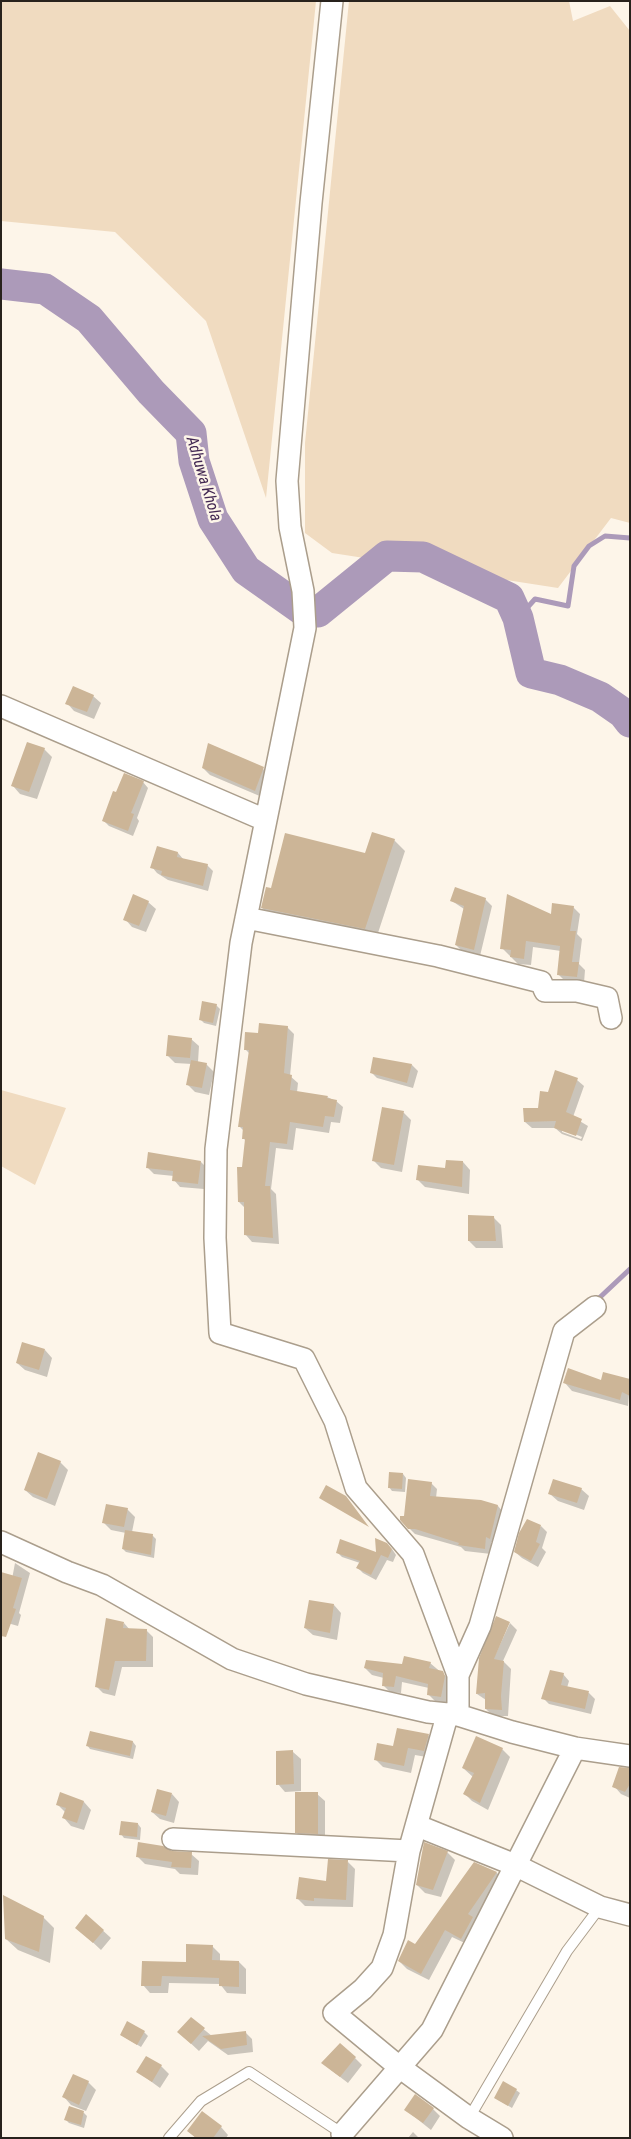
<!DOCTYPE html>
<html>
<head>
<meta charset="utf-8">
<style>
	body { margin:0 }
	#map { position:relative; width:631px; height:2139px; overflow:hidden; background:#fdf5e9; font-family:"Roboto Condensed",sans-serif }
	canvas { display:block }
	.frame { position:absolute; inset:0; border:2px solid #28221c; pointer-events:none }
</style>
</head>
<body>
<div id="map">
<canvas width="631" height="2139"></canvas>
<div class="frame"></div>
</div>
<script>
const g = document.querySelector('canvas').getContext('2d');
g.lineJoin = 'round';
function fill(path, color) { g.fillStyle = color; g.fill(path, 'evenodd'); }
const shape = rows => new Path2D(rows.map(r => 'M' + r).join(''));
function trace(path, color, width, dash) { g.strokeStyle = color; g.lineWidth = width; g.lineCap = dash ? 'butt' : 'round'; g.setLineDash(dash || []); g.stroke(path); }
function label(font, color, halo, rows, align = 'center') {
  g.font = font + ' "Roboto Condensed",sans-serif'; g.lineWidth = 5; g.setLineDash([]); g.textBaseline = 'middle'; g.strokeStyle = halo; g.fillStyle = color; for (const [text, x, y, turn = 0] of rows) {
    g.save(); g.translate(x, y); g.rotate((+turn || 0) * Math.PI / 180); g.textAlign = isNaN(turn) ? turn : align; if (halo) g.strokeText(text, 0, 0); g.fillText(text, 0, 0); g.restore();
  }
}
fill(shape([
	[1,1,316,1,266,498,206,321,115,232,1,221],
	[349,1,569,1,573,21,610,6,630,31,630,523,611,518,558,588,332,553,305,533,305,443],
	[1,1090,66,1108,35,1185,1,1166]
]), '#f0dbc0');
fill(shape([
	[93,696,101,703,94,719,74,711,67,703],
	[44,749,52,757,37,799,20,794,13,786],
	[203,768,263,769,270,775,262,797,210,775],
	[143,782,148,788,137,818,139,821,133,836,109,826,104,821,117,793],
	[394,840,405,851,376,939,273,919,262,908,272,890,366,855],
	[158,848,178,853,184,860,207,865,213,871,208,891,168,880,157,873,152,867],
	[485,899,492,906,480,956,462,951,456,945,464,909,452,901],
	[148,902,156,909,146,932,132,927,125,919],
	[573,907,580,914,577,934,582,939,579,964,585,970,584,983,565,981,558,974,561,951,533,947,531,965,518,964,502,948,552,916],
	[216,1005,220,1009,216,1026,204,1023,200,1019],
	[287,1027,294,1034,290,1076,298,1083,297,1092,327,1097,336,1101,343,1107,340,1123,331,1122,329,1133,296,1128,293,1150,276,1148,271,1189,276,1194,279,1244,252,1242,246,1235,245,1208,239,1202,246,1141,244,1139,244,1131,239,1126,250,1054,245,1049,259,1035],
	[191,1039,199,1046,198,1062,206,1064,214,1072,209,1095,195,1092,187,1084,192,1064,175,1063,167,1055],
	[412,1065,418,1071,413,1088,377,1078,371,1072],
	[577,1080,584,1086,573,1117,588,1126,582,1141,562,1134,555,1128,532,1128,525,1122,539,1109,548,1093],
	[562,1129,582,1137,581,1139,562,1132],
	[383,1108,404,1113,411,1120,402,1172,381,1168,374,1161],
	[201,1162,207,1168,204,1189,180,1187,174,1180,174,1176,154,1174,148,1168],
	[463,1162,470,1170,469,1194,425,1187,418,1180],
	[493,1217,501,1225,503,1248,476,1248,469,1241],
	[45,1350,52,1358,47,1377,25,1370,17,1363],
	[630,1380,628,1406,572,1391,565,1383],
	[60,1462,68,1470,55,1506,33,1497,25,1490],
	[403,1474,406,1478,405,1492,392,1491,389,1487],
	[431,1483,437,1489,436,1498,498,1506,503,1512,495,1544,491,1542,491,1554,465,1551,461,1547,415,1534,409,1528,405,1517],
	[581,1489,589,1496,584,1510,558,1501,550,1494],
	[127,1509,135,1517,132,1532,153,1536,156,1539,154,1558,126,1552,123,1549,126,1533,111,1530,103,1522],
	[541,1526,547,1532,542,1548,546,1552,538,1567,522,1558,515,1552],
	[392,1549,396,1555,393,1562,387,1560,376,1580,363,1573,358,1568,360,1563,342,1557,337,1552,378,1554],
	[15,1563,30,1573,19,1613,21,1615,18,1626,4,1622],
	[334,1605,341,1613,337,1640,313,1635,305,1628],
	[124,1623,130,1630,146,1630,153,1637,153,1667,122,1667,115,1696,103,1693,96,1686],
	[510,1623,517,1630,503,1661,511,1669,508,1716,493,1716,486,1709,486,1700,477,1694],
	[430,1663,449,1679,448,1703,435,1701,428,1694,429,1688,402,1682,401,1693,390,1692,383,1685,384,1678,372,1675,365,1668],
	[563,1674,569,1681,567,1688,589,1693,595,1699,591,1714,549,1704,543,1698],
	[91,1732,133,1742,136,1746,133,1759,90,1749,87,1745],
	[428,1735,436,1743,432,1758,415,1755,411,1773,383,1767,375,1759,394,1748],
	[502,1749,510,1757,488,1810,472,1801,465,1794,473,1777,463,1768],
	[293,1752,301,1759,301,1791,285,1792,278,1784],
	[630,1769,630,1798,621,1794,614,1786],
	[172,1794,179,1802,174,1823,160,1819,152,1812],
	[317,1794,325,1801,325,1841,304,1840,296,1832],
	[84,1802,91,1810,84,1830,71,1826,64,1818,65,1812,57,1804],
	[138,1824,141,1828,140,1840,124,1838,121,1834],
	[447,1852,455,1860,441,1897,425,1893,417,1885],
	[172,1853,191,1854,199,1861,198,1875,180,1874,175,1869,145,1864,138,1857],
	[348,1862,355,1869,353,1907,305,1906,298,1899,328,1882],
	[474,1864,497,1873,504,1881,469,1945,452,1937,429,1980,407,1969,399,1961,416,1946],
	[87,1916,111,1938,101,1950,85,1935],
	[43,1917,54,1928,50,1963,18,1950,6,1939],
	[212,1946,220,1954,220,1961,239,1962,246,1969,246,1994,227,1993,220,1984,169,1983,168,1993,150,1993,143,1985,187,1963],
	[191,2019,212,2036,245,2032,252,2039,253,2052,228,2055,208,2041,199,2051,186,2039],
	[144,2032,148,2036,141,2047,121,2035],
	[355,2058,362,2065,348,2083,331,2070],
	[161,2066,169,2074,160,2088,138,2072],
	[88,2082,96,2090,86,2111,71,2105,64,2097],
	[516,2090,520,2093,512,2108,495,2098],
	[69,2108,84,2113,87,2116,84,2128,69,2123,66,2120],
	[433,2109,440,2116,431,2130,406,2110],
	[221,2127,228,2135,226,2138,196,2138,189,2131],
	[413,2132,419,2138,408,2138]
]), '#0003');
trace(shape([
	[518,618,535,599,568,606,574,566,589,546,605,536,630,538],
	[596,1301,630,1269]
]), '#ac9ab9', 5);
trace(shape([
	[1,284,45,289,89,319,151,392,191,433,194,461,213,519,246,570,304,611,318,612,387,556,423,557,509,598,518,618,531,673,560,680,600,697,623,713,630,722]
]), '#ac9ab9', 31);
fill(shape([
	[73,686,94,695,87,712,65,704],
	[27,742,45,748,29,792,11,786],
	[208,743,264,767,255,791,202,768],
	[124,773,144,781,131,813,134,814,128,831,102,821,113,791,116,792],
	[372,832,395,839,365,929,261,908,266,887,271,888,285,833,365,853],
	[157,846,178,852,177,857,208,864,203,886,161,875,162,871,150,868],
	[455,887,486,898,474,950,455,945,464,906,450,901],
	[133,894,149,901,139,926,123,920],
	[507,894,551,914,552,903,574,906,570,931,576,931,572,962,579,962,577,977,557,975,560,946,526,941,524,959,510,957,511,950,500,949],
	[202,1001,217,1004,213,1023,199,1020],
	[259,1023,288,1026,284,1073,292,1075,290,1090,328,1096,327,1098,337,1100,334,1117,325,1116,323,1127,290,1122,287,1144,270,1142,265,1186,270,1186,273,1238,244,1235,244,1202,238,1202,237,1167,242,1167,245,1139,242,1139,243,1127,238,1127,249,1050,244,1050,245,1032,258,1033],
	[168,1035,192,1038,190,1058,166,1056],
	[373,1057,412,1064,407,1083,370,1073],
	[191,1060,207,1063,202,1088,186,1085],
	[555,1070,578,1078,566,1112,582,1119,576,1136,554,1128,556,1121,524,1122,523,1108,538,1108,540,1091,548,1092],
	[382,1107,404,1111,394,1165,372,1161],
	[148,1152,201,1161,198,1184,172,1181,173,1171,146,1168],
	[446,1160,463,1161,462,1187,416,1180,418,1165,445,1168],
	[468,1215,494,1216,496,1241,468,1241],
	[22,1342,45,1349,39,1370,16,1363],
	[568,1368,601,1380,603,1372,630,1379,630,1396,622,1392,620,1400,563,1383],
	[38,1452,61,1461,47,1499,24,1490],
	[389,1472,403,1473,402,1489,388,1488],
	[408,1479,432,1482,430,1496,481,1500,498,1505,490,1539,486,1537,485,1549,458,1545,459,1543,415,1529,408,1529,400,1520,400,1516,404,1516],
	[553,1479,582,1488,577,1503,548,1494],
	[326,1485,346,1496,369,1527,319,1498],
	[106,1504,128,1508,124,1527,102,1523],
	[527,1519,541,1525,536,1542,540,1544,531,1561,514,1552,519,1533],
	[125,1530,153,1534,151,1555,122,1549],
	[375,1538,387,1543,392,1549,388,1558,381,1555,371,1575,356,1568,360,1561,336,1553,340,1539,376,1552],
	[1,1572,22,1578,13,1608,16,1609,6,1637,1,1636],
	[309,1600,334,1604,330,1633,304,1628],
	[496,1616,510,1622,494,1659,504,1661,501,1696,502,1710,485,1709,485,1693,476,1694,479,1658],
	[106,1618,124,1622,123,1628,147,1629,146,1661,115,1661,109,1690,95,1687],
	[404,1656,431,1662,429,1668,443,1671,445,1676,441,1697,427,1695,428,1684,396,1676,394,1687,382,1686,383,1673,364,1668,366,1660,402,1664],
	[550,1670,564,1673,561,1685,589,1691,585,1709,541,1699],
	[397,1728,429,1734,424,1751,408,1748,404,1766,374,1760,377,1743,393,1746],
	[90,1731,133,1741,130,1756,86,1746],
	[476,1736,503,1748,480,1803,463,1794,474,1773,462,1768],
	[293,1750,294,1784,276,1785,276,1751],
	[619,1767,630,1768,630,1784,625,1792,612,1787],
	[157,1789,172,1793,166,1816,151,1812],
	[60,1792,84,1801,77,1823,62,1818,66,1808,56,1805],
	[295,1792,318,1792,318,1834,295,1833],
	[121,1821,138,1823,137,1837,119,1835],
	[138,1842,163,1846,172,1851,192,1852,191,1868,171,1867,172,1862,136,1857],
	[424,1842,448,1851,433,1890,416,1885],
	[328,1859,348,1860,346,1900,314,1898,314,1901,296,1899,299,1877,326,1881],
	[474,1862,497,1872,468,1914,473,1917,461,1939,445,1930,421,1974,398,1961,408,1940,415,1944],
	[3,1895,44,1916,39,1952,5,1939],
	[86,1914,104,1930,93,1943,75,1928],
	[186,1944,213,1945,212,1960,239,1961,239,1987,219,1986,219,1978,162,1976,161,1986,141,1986,142,1961,186,1962],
	[191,2017,205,2028,191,2044,177,2032],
	[127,2021,145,2031,137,2045,120,2035],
	[246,2031,247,2045,221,2049,202,2036],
	[340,2043,356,2057,340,2077,321,2063],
	[146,2056,162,2065,152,2082,136,2072],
	[73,2074,89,2081,79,2105,62,2097],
	[503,2081,517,2089,508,2106,494,2098],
	[415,2094,434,2108,423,2123,404,2110],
	[69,2106,84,2111,81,2125,64,2120],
	[202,2111,222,2126,213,2138,196,2138,187,2131]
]), '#ccb597');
const service = shape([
	[469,2118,567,1951,600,1907],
	[169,2138,201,2101,249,2072,343,2134]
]);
const minor = shape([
	[332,1,311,203,287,481,290,527,303,591,305,628,241,943,216,1149,215,1238,220,1333,304,1359,335,1421,356,1488,413,1554,458,1675,458,1715],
	[1,706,265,820],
	[246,918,438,956,541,982,545,991,577,991,607,998,611,1018],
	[1,1542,67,1572,102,1585,232,1659,306,1684,428,1712,458,1715,512,1732,575,1748,630,1756],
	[458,1675,480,1626,564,1331,595,1307],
	[447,1716,409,1851,394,1935,382,1968,363,1989,334,2013,398,2066,469,2118,502,2138],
	[418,1826,515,1865,600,1907,630,1915],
	[173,1839,409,1851],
	[342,2134,432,2030,575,1748]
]);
trace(service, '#ab9e8c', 12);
trace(minor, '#ab9e8c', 24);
trace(service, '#fff', 10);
trace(minor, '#fff', 21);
label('italic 16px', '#422752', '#fdf5e9', [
	["Adhuwa Khola",203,479,73]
]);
</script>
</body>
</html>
